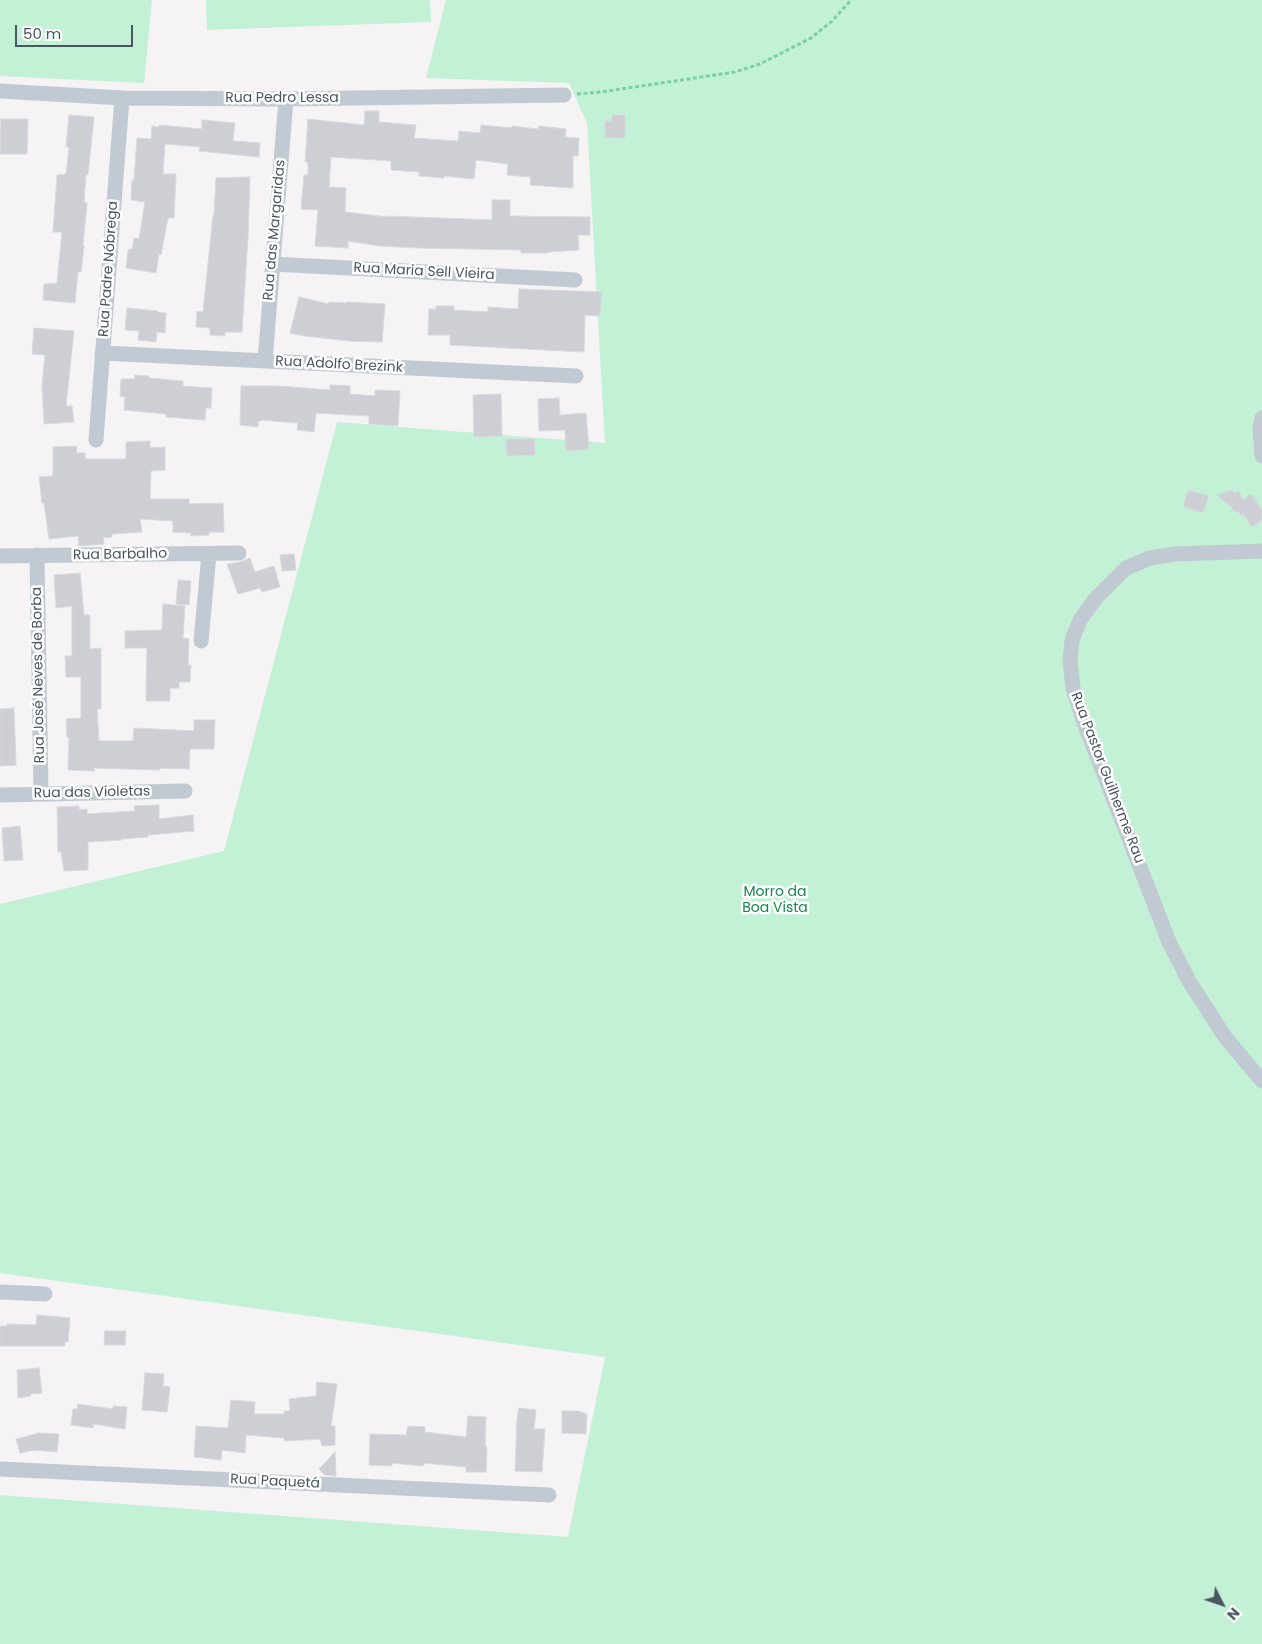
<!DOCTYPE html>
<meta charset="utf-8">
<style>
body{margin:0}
#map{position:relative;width:1262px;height:1644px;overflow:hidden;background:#f5f3f3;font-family:Poppins,sans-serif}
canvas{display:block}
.north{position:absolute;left:1197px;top:1579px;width:50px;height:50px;-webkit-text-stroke:4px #fff;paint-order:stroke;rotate:131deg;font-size:14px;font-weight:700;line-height:20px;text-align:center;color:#4a5661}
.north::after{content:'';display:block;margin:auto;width:18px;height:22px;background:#4a5661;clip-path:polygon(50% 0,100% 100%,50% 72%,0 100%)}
.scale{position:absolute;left:15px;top:25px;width:118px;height:22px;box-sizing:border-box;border:2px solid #4a5661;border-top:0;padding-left:6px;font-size:15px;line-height:18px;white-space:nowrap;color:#4a5661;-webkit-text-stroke:4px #fff;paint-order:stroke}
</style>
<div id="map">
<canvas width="1262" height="1644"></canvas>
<div class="north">N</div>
<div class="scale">50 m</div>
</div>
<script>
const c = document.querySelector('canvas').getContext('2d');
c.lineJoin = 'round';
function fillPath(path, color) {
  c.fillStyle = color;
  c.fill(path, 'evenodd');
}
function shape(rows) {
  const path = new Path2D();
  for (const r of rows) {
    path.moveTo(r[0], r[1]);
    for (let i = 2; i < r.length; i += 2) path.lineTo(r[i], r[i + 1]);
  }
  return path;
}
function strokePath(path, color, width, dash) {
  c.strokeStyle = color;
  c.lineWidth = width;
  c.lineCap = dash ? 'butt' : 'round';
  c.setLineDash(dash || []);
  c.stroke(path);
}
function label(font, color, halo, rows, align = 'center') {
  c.font = font + ' Poppins,sans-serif';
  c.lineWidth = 5;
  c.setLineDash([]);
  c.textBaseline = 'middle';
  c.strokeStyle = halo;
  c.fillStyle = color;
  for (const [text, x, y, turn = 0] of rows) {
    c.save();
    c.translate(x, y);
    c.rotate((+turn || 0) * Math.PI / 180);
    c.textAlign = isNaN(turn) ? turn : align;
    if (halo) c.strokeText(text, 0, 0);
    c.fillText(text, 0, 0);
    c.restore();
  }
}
const green = shape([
 [0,0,152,0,144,83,0,76],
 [206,0,430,0,431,22,207,30],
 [446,0,1262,0,1262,1644,0,1644,0,1495,568,1537,605,1357,0,1273,0,904,224,851,337,422,605,443,587,123,569,83,426,78]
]);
const building = shape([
 [365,111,379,111,379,122,416,125,414,138,458,141,459,131,480,133,481,125,512,128,512,126,538,129,539,126,566,129,565,137,579,138,578,156,573,156,573,188,530,185,531,177,507,175,508,164,476,160,474,179,444,176,444,178,419,176,419,172,391,170,391,161,331,157,329,187,346,188,345,212,387,217,387,216,492,220,492,200,510,200,510,216,590,217,590,235,578,235,579,250,548,252,548,253,521,253,521,250,418,248,380,246,348,241,348,248,315,246,318,210,301,209,304,175,308,175,308,162,305,162,308,119,364,125,365,111],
 [69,115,94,117,88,175,86,174,84,202,87,203,83,245,84,246,81,272,78,272,75,303,43,300,44,284,57,283,62,232,53,232,57,175,66,174,69,147,66,147,69,115],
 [612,115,625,115,625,138,605,137,605,121,612,121,612,115],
 [1,119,28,119,27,154,0,154,1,119],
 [202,120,235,123,233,141,260,143,259,157,199,151,200,147,165,144,163,174,176,174,174,218,168,218,161,255,159,254,156,273,126,268,128,250,132,249,134,238,139,239,145,202,131,200,132,180,134,181,137,138,151,139,152,126,159,127,159,125,202,129,202,120],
 [250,177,248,237,242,332,225,332,225,336,210,335,210,328,196,327,197,311,203,312,213,215,214,215,216,178,250,177],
 [519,289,602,292,600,316,585,315,584,352,450,345,450,335,428,335,429,309,436,309,436,306,454,306,454,310,488,312,488,307,518,309,519,289],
 [299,297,329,304,329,302,347,303,347,302,385,304,382,342,349,341,305,336,290,333,299,297],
 [127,308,158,311,157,312,166,313,165,333,157,332,156,342,138,340,139,331,125,330,127,308],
 [34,328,74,331,66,406,72,406,74,422,44,424,42,386,45,355,32,354,34,328],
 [135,375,149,376,149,378,183,381,183,386,212,388,211,408,206,408,205,420,166,417,166,414,124,410,125,397,120,396,121,379,135,379,135,375],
 [330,385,350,386,350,394,375,396,375,390,400,391,398,426,369,424,369,416,316,413,314,432,297,430,298,423,261,420,261,421,258,421,258,427,240,425,241,386,279,386,330,390,330,385],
 [501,394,502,436,474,437,473,395,501,394],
 [559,398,560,415,586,413,589,449,566,451,565,430,539,431,538,399,559,398],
 [506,439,534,439,535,455,507,456,506,439],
 [150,441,150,448,165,447,165,470,151,471,150,499,189,499,189,504,223,503,224,532,209,532,209,535,191,536,191,533,173,532,173,521,140,519,142,532,112,534,112,537,103,538,104,544,79,546,78,536,49,539,44,503,42,503,39,477,53,476,53,447,77,446,76,453,85,453,85,459,126,459,126,442,150,441],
 [1188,490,1209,496,1203,513,1183,506,1188,490],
 [1233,490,1234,493,1239,491,1243,500,1251,494,1262,510,1262,520,1252,527,1242,512,1244,518,1237,511,1235,512,1231,507,1217,495,1233,490],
 [294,554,296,570,282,571,280,555,294,554],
 [250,558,255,572,274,566,280,587,262,592,260,588,238,594,227,564,240,562,250,558],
 [80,573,84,615,90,615,90,649,101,648,101,709,97,709,99,741,133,741,134,728,194,731,194,720,215,720,214,749,190,749,189,769,160,768,160,770,94,768,94,771,68,770,69,737,67,737,66,719,81,718,81,677,66,677,65,656,72,656,72,606,56,608,54,575,80,573],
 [178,580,191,581,189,605,176,604,178,580],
 [163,604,185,606,183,638,189,639,188,665,191,665,190,682,179,682,179,688,170,688,170,701,146,701,147,648,125,648,125,631,162,630,163,604],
 [14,708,16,765,0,766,0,709,14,708],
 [159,805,159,819,193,815,194,831,148,835,148,837,122,839,122,840,88,842,88,870,64,871,61,852,58,852,57,807,79,806,79,810,87,809,87,814,135,811,134,806,159,805],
 [20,826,23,860,4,861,2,828,20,826],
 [37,1315,70,1318,68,1342,65,1341,65,1346,0,1346,0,1326,7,1326,7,1324,36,1325,37,1315],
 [105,1331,126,1331,125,1345,104,1345,105,1331],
 [39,1368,42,1393,30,1394,31,1396,18,1398,17,1370,39,1368],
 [145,1373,164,1374,163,1386,170,1387,167,1412,142,1410,145,1373],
 [317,1382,337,1384,331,1426,335,1426,335,1445,322,1446,320,1439,285,1441,284,1438,246,1435,245,1453,222,1450,221,1460,194,1457,196,1426,228,1428,231,1400,255,1402,254,1414,284,1414,284,1411,290,1411,289,1399,316,1396,317,1382],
 [78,1404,113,1409,113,1406,127,1407,125,1429,94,1424,93,1428,71,1425,73,1409,77,1409,78,1404],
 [519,1408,536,1410,534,1429,545,1429,542,1472,515,1471,517,1418,519,1408],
 [562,1411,578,1411,587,1414,586,1434,562,1433,562,1411],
 [468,1416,486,1417,485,1446,487,1446,486,1449,487,1449,486,1472,466,1472,466,1467,424,1463,423,1466,392,1463,392,1466,369,1465,370,1434,406,1435,408,1426,425,1427,425,1432,466,1437,468,1416],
 [39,1433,59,1434,57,1452,34,1450,20,1453,16,1439,39,1433],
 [335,1452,336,1476,325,1475,319,1469,335,1452]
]);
const path = shape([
 [577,94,601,92,735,72,760,64,811,38,831,22,851,0]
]);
const minor = shape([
 [0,91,122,98,286,99,564,95],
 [273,264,575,280],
 [102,353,576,376],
 [265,361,286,99],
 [1262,418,1260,427,1262,456],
 [96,440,122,98],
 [1262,551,1175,554,1150,558,1126,568,1096,598,1080,620,1072,640,1070,661,1073,688,1083,720,1169,942,1189,981,1225,1037,1262,1081],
 [37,555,41,794],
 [0,556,239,553],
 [201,641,209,554],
 [0,795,185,791],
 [0,1292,45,1294],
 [0,1469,549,1495]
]);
const streetNames = [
 ["Rua Pedro Lessa",282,98],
 ["Rua das Margaridas",275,230,-85],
 ["Rua Padre Nóbrega",109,269,-86],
 ["Rua Maria Sell Vieira",424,272,3],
 ["Rua Adolfo Brezink",339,365,3],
 ["Rua Barbalho",120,555,-1],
 ["Rua José Neves de Borba",39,675,-91],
 ["Rua Pastor Guilherme Rau",1107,778,69],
 ["Rua das Violetas",92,793,-1],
 ["Rua Paquetá",275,1482,3]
];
const parkNames = [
 ["Morro da",775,892],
 ["Boa Vista",775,908]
];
fillPath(green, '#c3f1d5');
fillPath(building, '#cdcfd5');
strokePath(building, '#d7d9de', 1);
strokePath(path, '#7ad0a6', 3, [4, 2.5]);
strokePath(minor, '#c1cad2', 15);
label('14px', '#4a5661', '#fff', streetNames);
label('14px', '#17864f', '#fff', parkNames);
</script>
